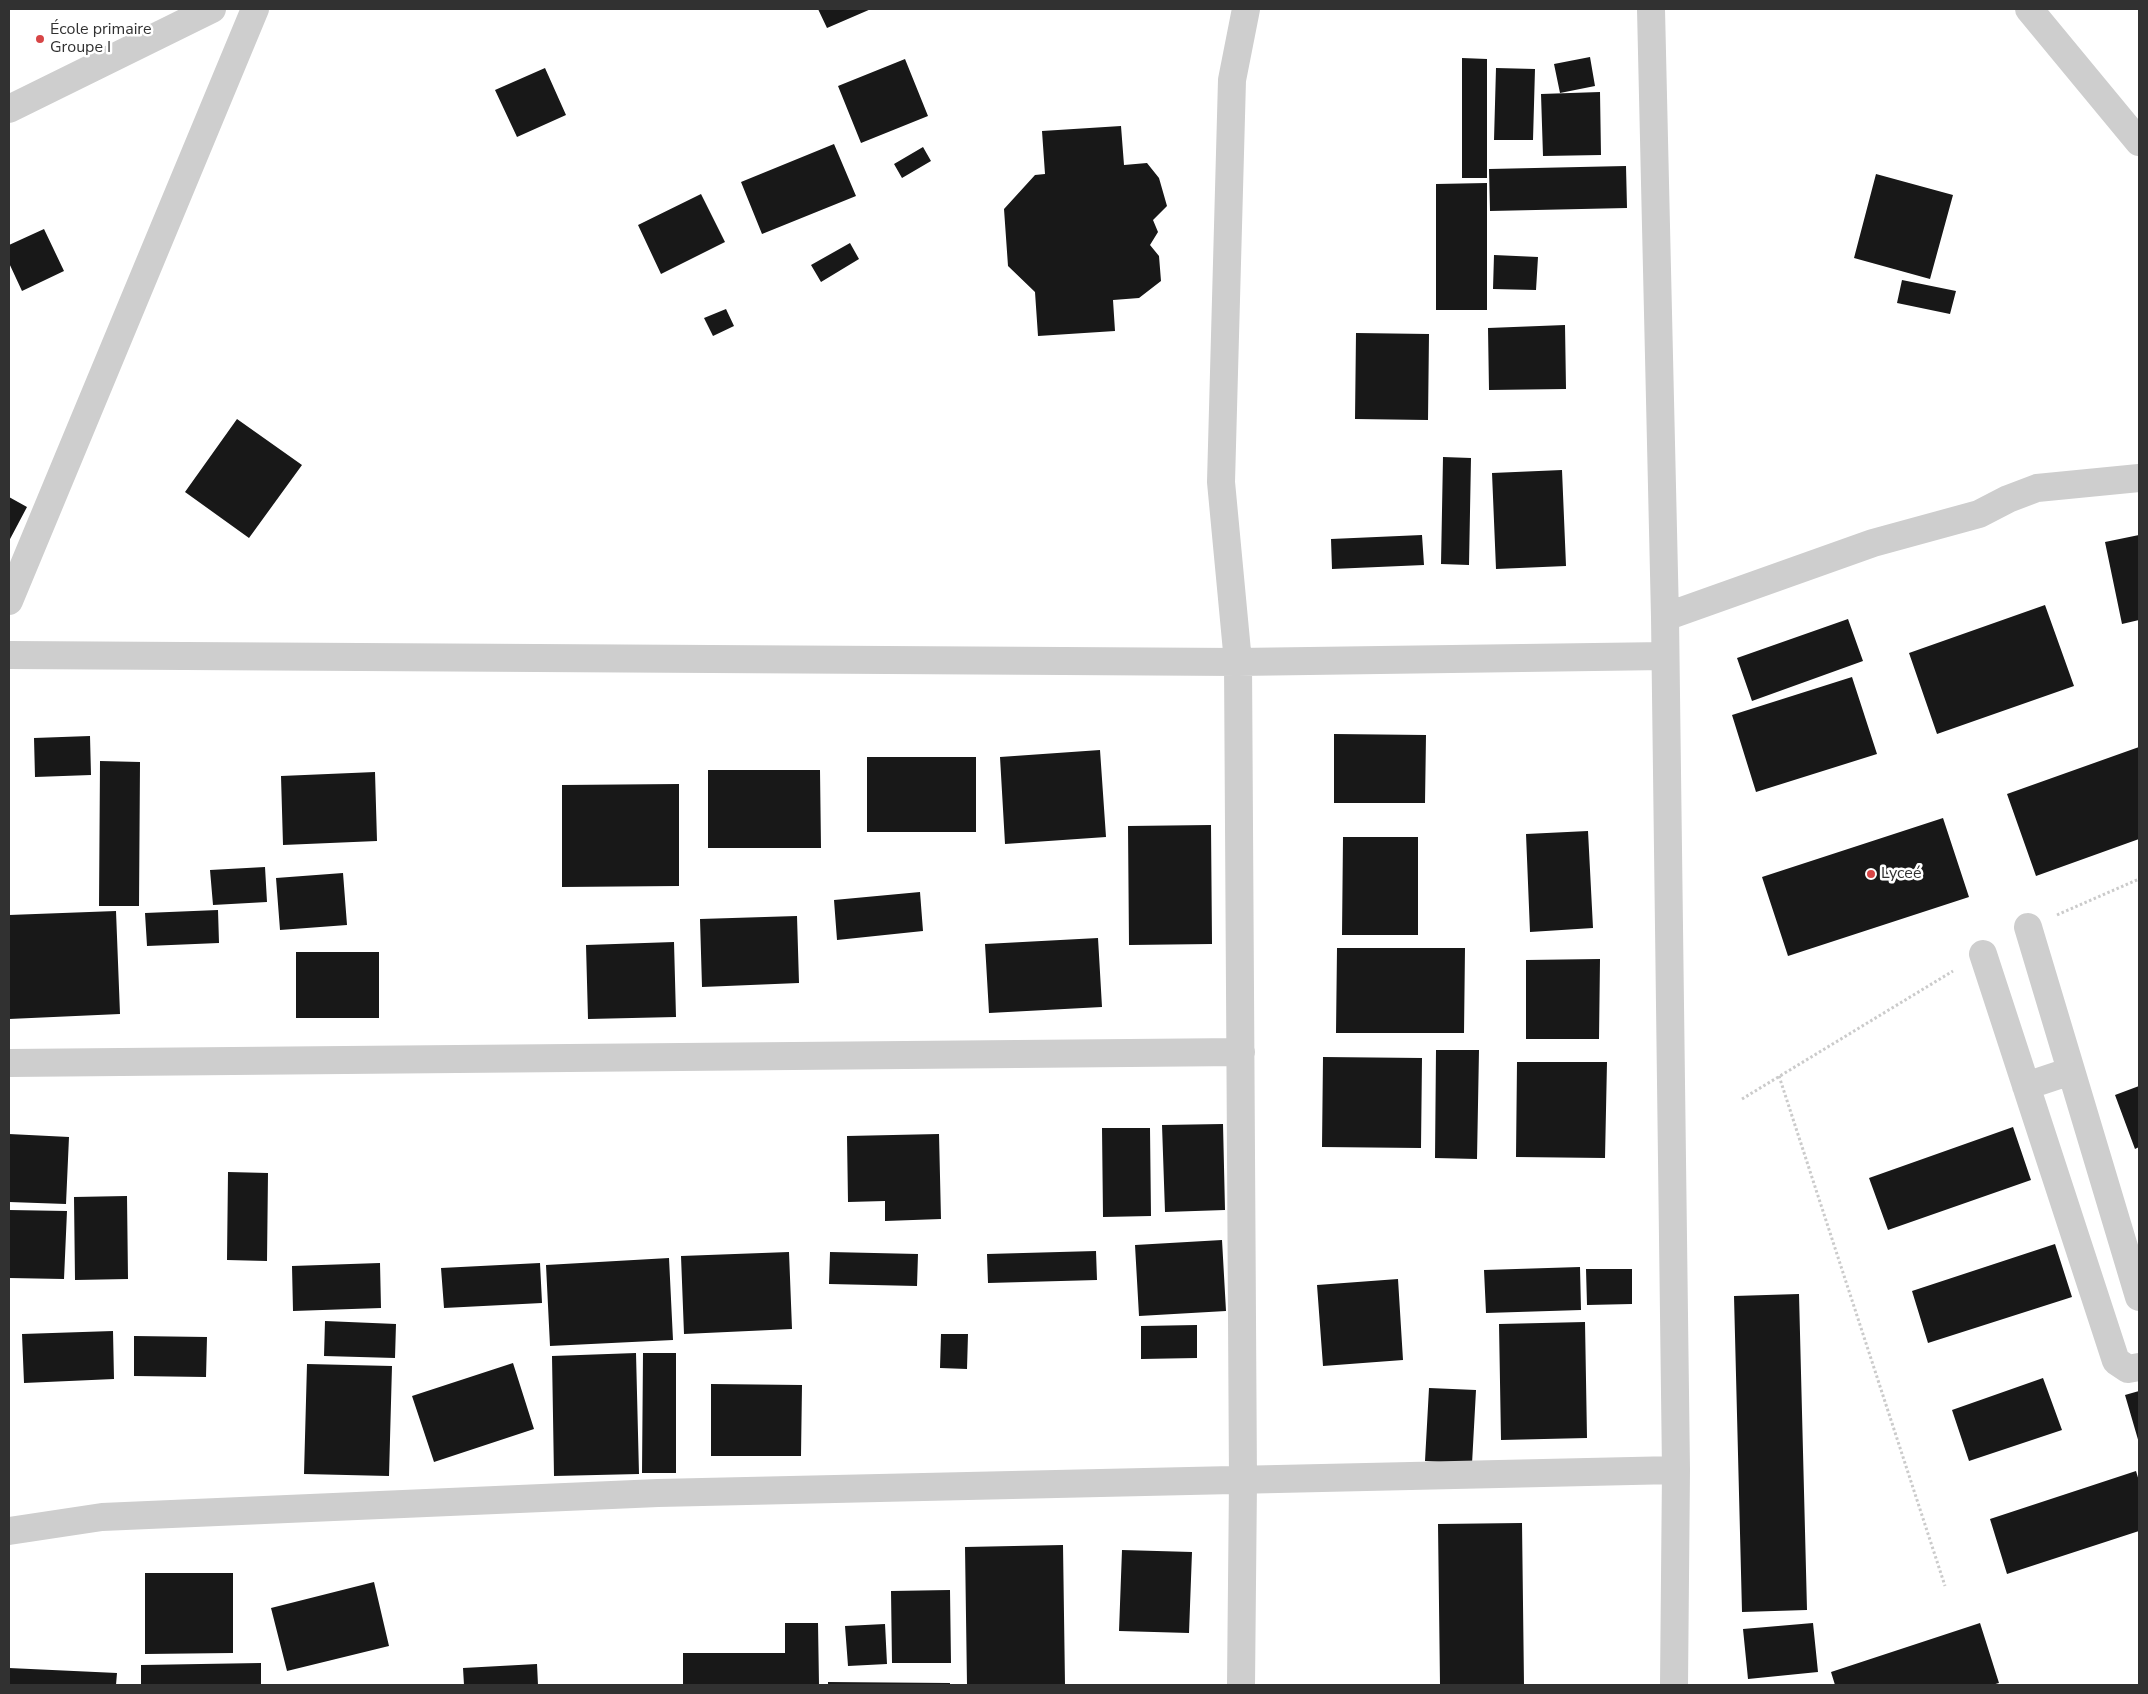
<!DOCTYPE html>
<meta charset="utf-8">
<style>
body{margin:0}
#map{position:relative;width:2148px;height:1694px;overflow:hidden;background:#fff;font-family:"Nunito Sans",sans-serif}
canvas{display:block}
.frame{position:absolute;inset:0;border:10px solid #313131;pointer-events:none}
</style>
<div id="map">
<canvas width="2148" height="1694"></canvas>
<div class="frame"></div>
</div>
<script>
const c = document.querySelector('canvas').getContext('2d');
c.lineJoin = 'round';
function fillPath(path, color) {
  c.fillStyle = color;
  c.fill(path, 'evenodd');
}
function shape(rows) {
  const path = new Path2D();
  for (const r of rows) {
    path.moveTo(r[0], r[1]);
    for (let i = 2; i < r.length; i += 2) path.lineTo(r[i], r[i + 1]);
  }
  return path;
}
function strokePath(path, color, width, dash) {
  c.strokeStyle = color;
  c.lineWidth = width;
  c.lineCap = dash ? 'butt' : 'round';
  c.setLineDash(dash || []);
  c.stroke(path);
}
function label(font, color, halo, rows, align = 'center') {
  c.font = font + ' "Nunito Sans",sans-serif';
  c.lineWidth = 5;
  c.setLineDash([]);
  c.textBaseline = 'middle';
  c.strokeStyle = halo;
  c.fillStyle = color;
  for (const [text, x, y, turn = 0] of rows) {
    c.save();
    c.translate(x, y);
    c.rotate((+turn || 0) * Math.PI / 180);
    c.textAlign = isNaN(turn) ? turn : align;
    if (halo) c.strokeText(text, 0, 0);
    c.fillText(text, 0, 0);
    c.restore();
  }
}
const building = shape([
 [818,9,871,9,827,28],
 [1590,57,1595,86,1560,93,1554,64],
 [1462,58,1487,59,1487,178,1462,178],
 [905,59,928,116,861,143,838,86],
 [545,68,566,115,517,137,495,90],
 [1496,68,1535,69,1533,140,1494,140],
 [1600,92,1601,155,1543,156,1541,94],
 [1121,126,1124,165,1147,163,1159,178,1167,206,1153,220,1158,232,1150,245,1159,256,1161,281,1139,298,1113,300,1115,331,1038,336,1035,292,1008,266,1004,209,1035,175,1045,174,1042,131],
 [834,144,856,196,762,234,741,182],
 [923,147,931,161,902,178,894,164],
 [1626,166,1627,208,1490,211,1489,169],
 [1876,174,1953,195,1930,279,1854,258],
 [1487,183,1487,310,1436,310,1436,184],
 [701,194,725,242,661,274,638,225],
 [44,229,64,271,22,291,9,263,9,245],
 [850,243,859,259,821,282,811,265],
 [1494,255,1538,257,1536,290,1493,289],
 [1902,280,1956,291,1950,314,1897,303],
 [726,309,734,326,713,336,704,318],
 [1565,325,1566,389,1489,390,1488,328],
 [1356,333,1429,334,1428,420,1355,419],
 [237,419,302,465,249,538,185,492],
 [1443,457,1471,458,1469,565,1441,564],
 [1562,470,1566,566,1496,569,1492,473],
 [9,497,27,507,9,541],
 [1422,535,1424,565,1332,569,1331,539],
 [2139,535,2139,620,2122,624,2105,542],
 [2045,605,2074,686,1937,734,1909,653],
 [1848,619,1863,661,1752,701,1737,658],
 [1852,677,1877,754,1756,792,1732,715],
 [1334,734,1426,735,1425,803,1334,803],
 [90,736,91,775,35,777,34,738],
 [2139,747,2139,839,2036,876,2007,794],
 [1100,750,1106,837,1005,844,1000,757],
 [867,757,976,757,976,832,867,832],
 [100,761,140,762,139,906,99,906],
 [708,770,820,770,821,848,708,848],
 [375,772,377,841,283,845,281,776],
 [679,784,679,886,562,887,562,785],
 [1943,818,1969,897,1788,956,1762,877],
 [1211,825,1212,944,1129,945,1128,826],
 [1588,831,1593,928,1530,932,1526,834],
 [1343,837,1418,837,1418,935,1342,935],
 [265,867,267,902,213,905,210,870],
 [343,873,347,925,280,930,276,878],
 [920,892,923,931,837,940,834,900],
 [218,910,219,943,147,946,145,913],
 [116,911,120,1014,9,1019,9,915],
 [797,916,799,983,702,987,700,919],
 [1098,938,1102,1007,989,1013,985,944],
 [674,942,676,1017,588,1019,586,945],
 [1337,948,1465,948,1464,1033,1336,1033],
 [296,952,379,952,379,1018,296,1018],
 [1600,959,1599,1039,1526,1039,1526,960],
 [1436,1050,1479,1050,1477,1159,1435,1158],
 [1323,1057,1422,1058,1421,1148,1322,1147],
 [1517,1062,1607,1062,1605,1158,1516,1157],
 [2139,1086,2139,1147,2135,1149,2115,1095],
 [1223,1124,1225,1210,1165,1212,1162,1125],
 [2013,1127,2031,1180,1888,1230,1869,1178],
 [1102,1128,1150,1128,1151,1216,1103,1217],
 [9,1134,69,1137,66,1204,9,1202],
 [939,1134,941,1219,885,1221,885,1201,848,1202,847,1136],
 [228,1172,268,1173,267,1261,227,1260],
 [127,1196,128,1279,75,1280,74,1197],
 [9,1210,67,1211,64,1279,9,1278],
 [1222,1240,1226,1311,1139,1316,1135,1245],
 [2055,1244,2072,1297,1928,1343,1912,1291],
 [1096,1251,1097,1280,988,1283,987,1254],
 [789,1252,792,1329,684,1334,681,1256],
 [830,1252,918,1254,917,1286,829,1284],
 [669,1258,673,1340,550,1346,546,1265],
 [380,1263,381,1308,293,1311,292,1266],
 [540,1263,542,1303,444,1308,441,1268],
 [1580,1267,1581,1310,1486,1313,1484,1270],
 [1586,1269,1632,1269,1632,1304,1587,1305],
 [1398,1279,1403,1360,1323,1366,1317,1285],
 [1799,1294,1807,1610,1742,1612,1734,1296],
 [325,1321,396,1324,395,1358,324,1356],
 [1585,1322,1587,1438,1501,1440,1499,1324],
 [1197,1325,1197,1358,1141,1359,1141,1326],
 [113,1331,114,1379,24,1383,22,1334],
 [941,1334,968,1334,967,1369,940,1368],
 [134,1336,207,1337,206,1377,134,1376],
 [636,1353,639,1474,554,1476,552,1356],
 [643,1353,676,1353,676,1473,642,1473],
 [513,1363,534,1429,434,1462,412,1396],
 [307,1364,392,1366,389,1476,304,1474],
 [2043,1378,2062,1430,1969,1461,1952,1410],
 [711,1384,802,1385,801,1456,711,1456],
 [1429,1388,1476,1390,1472,1464,1425,1461],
 [2139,1391,2139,1443,2125,1395],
 [2136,1471,2139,1481,2139,1531,2007,1574,1990,1519],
 [1522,1523,1524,1685,1440,1685,1438,1524],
 [1063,1545,1065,1685,967,1685,965,1547],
 [1122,1550,1192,1552,1189,1633,1119,1631],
 [145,1573,233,1573,233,1653,145,1654],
 [374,1582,389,1646,287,1671,271,1608],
 [950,1590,951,1663,892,1663,891,1591],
 [785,1623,818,1623,819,1685,683,1685,683,1653,785,1653],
 [1813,1623,1818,1672,1748,1679,1743,1629],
 [1980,1623,1999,1683,1992,1685,1835,1685,1831,1672],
 [885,1624,887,1664,848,1666,845,1626],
 [261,1663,261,1685,141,1685,141,1665],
 [537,1664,538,1685,464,1685,463,1668],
 [9,1668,117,1673,116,1685,9,1685],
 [828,1682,950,1683,950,1685,828,1685]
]);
const path = shape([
 [2057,915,2139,879],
 [1779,1076,1945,1586],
 [1742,1099,1953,971]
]);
const minor = shape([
 [1651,9,1665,617,1676,1470,1674,1685],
 [2029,9,2139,142],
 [9,109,212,9],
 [9,601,255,9],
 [1665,617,1873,543,1979,514,2008,499,2037,488,2139,478],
 [9,655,1238,662,1665,656],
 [2028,927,2139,1297],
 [1983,954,2116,1361,2128,1369,2139,1367],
 [9,1063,1241,1052],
 [2026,1086,2071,1071],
 [9,1531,102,1517,658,1493,1676,1470],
 [1241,1685,1243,1481,1238,662,1221,482,1232,80,1246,9]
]);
const markers = [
 [40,39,5,"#d74546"],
 [1871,874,5,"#d74546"]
];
const poiNames = [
 ["École primaire",50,30],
 ["Groupe I",50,48],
 ["Lyceé",1881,874]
];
fillPath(building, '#181818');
strokePath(path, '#cbcbcb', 3, [2.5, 2.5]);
strokePath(minor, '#cecece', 28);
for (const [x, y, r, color] of markers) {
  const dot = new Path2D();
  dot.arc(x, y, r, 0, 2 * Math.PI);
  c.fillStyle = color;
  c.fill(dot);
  strokePath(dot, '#fff', 2);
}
label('16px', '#313131', '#fff', poiNames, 'left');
</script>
